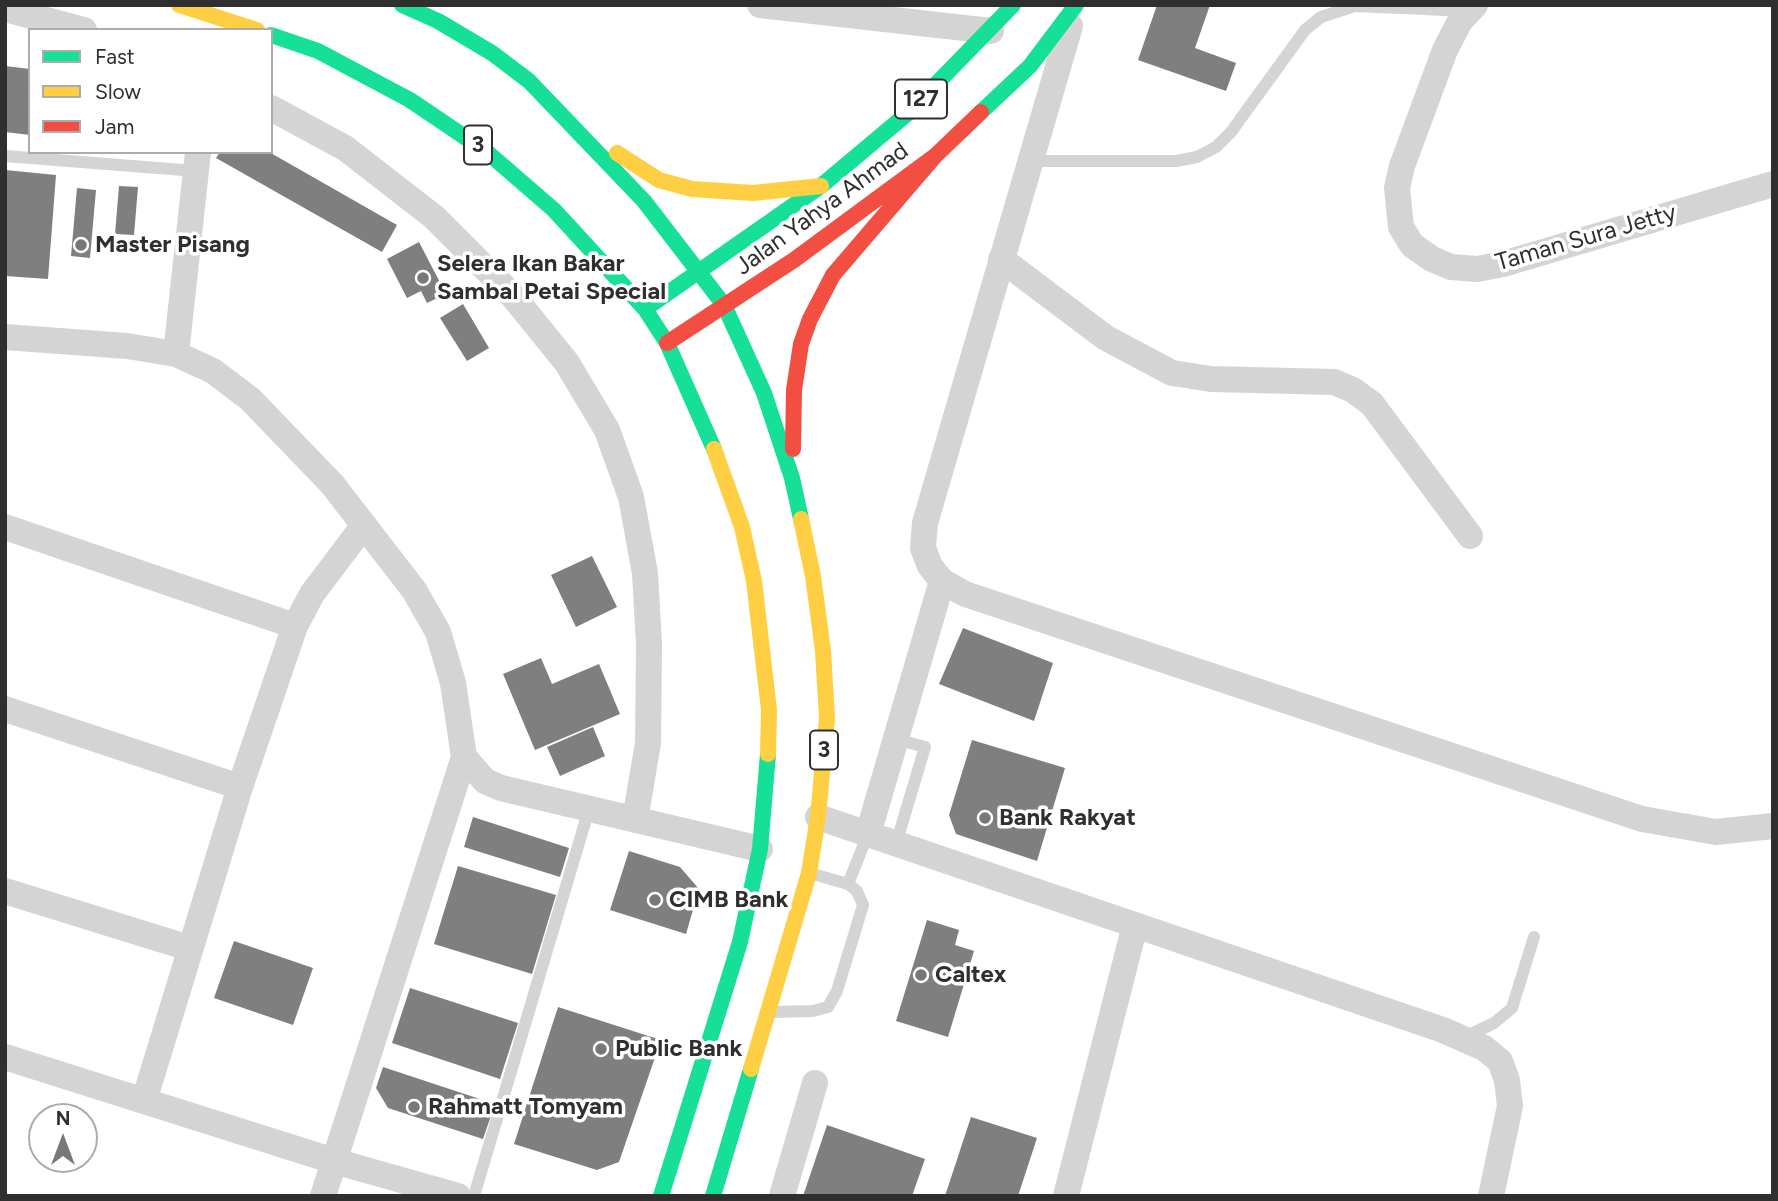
<!DOCTYPE html>
<style>
body{margin:0}
#map{position:relative;width:1778px;height:1201px;overflow:hidden;background:#fff;font-family:Figtree,sans-serif}
canvas{display:block}
.frame{position:absolute;inset:0;border:7px solid #2f2f2f;pointer-events:none}
.legend{position:absolute;left:28px;top:28px;width:245px;height:126px;box-sizing:border-box;background:#fff;border:2px solid #acacac;margin:0;padding:9px 12px;list-style:none;font-size:21px;color:#2f2f2f}
.legend li{display:flex;align-items:center;gap:14px;height:35px}
.legend b{width:35px;border:2px solid #acacac}
.north{position:absolute;left:28px;top:1103px;width:70px;height:70px;box-sizing:border-box;background:#fff;border:2px solid #acacac;border-radius:50%;rotate:0deg;font-size:19px;font-weight:700;line-height:28px;text-align:center;color:#2f2f2f}
.north::after{content:'';display:block;margin:auto;width:24px;height:32px;background:#787878;clip-path:polygon(50% 0,100% 100%,50% 72%,0 100%)}
</style>
<div id="map">
<canvas width="1778" height="1201"></canvas>
<div class="frame"></div>
<ul class="legend">
<li><b style="height:9px;background:#16e098"></b>Fast</li>
<li><b style="height:9px;background:#ffcf43"></b>Slow</li>
<li><b style="height:9px;background:#f24e42"></b>Jam</li>
</ul>
<div class="north">N</div>
</div>
<script>
const c = document.querySelector('canvas').getContext('2d');
c.lineJoin = 'round';
function fillPath(path, color) {
  c.fillStyle = color;
  c.fill(path, 'evenodd');
}
function shape(rows) {
  const path = new Path2D();
  for (const r of rows) {
    path.moveTo(r[0], r[1]);
    for (let i = 2; i < r.length; i += 2) path.lineTo(r[i], r[i + 1]);
  }
  return path;
}
function strokePath(path, color, width, dash) {
  c.strokeStyle = color;
  c.lineWidth = width;
  c.lineCap = dash ? 'butt' : 'round';
  c.setLineDash(dash || []);
  c.stroke(path);
}
function label(font, color, halo, rows, align = 'center') {
  c.font = font + ' Figtree,sans-serif';
  c.lineWidth = 7;
  c.setLineDash([]);
  c.textBaseline = 'middle';
  c.strokeStyle = halo;
  c.fillStyle = color;
  for (const [text, x, y, turn = 0] of rows) {
    c.save();
    c.translate(x, y);
    c.rotate((+turn || 0) * Math.PI / 180);
    c.textAlign = isNaN(turn) ? turn : align;
    if (halo) c.strokeText(text, 0, 0);
    c.fillText(text, 0, 0);
    c.restore();
  }
}
const building = shape([
 [1157,5,1210,5,1195,48,1236,63,1226,91,1138,60],
 [5,66,30,69,30,135,5,132],
 [220,152,269,152,397,225,382,252,216,158],
 [5,170,56,175,48,279,5,276],
 [119,186,138,187,134,235,115,234],
 [77,188,96,190,90,258,71,256],
 [419,242,446,294,427,303,421,291,407,298,387,259],
 [463,304,489,348,467,361,440,318],
 [592,556,617,607,576,627,551,575],
 [963,628,1053,663,1034,721,939,684],
 [541,658,552,684,599,664,620,714,535,750,503,674],
 [593,727,605,756,560,776,547,747],
 [972,740,1065,768,1037,861,956,834,949,815],
 [473,817,569,848,560,877,464,847],
 [629,851,680,867,699,889,686,934,610,910],
 [458,866,556,895,532,974,434,944],
 [927,920,959,930,955,945,974,951,948,1037,896,1021],
 [234,941,313,968,293,1025,214,998],
 [410,988,518,1023,500,1079,392,1043],
 [558,1007,661,1040,619,1162,597,1170,514,1144],
 [383,1067,495,1104,483,1139,388,1108,376,1088],
 [971,1117,1037,1138,1018,1196,945,1196],
 [827,1125,925,1159,912,1196,803,1196]
]);
const lane = shape([
 [5,156,196,171],
 [1030,161,1176,161,1197,157,1216,147,1231,132,1305,30,1321,17,1355,6,1469,11],
 [896,739,925,747,896,844],
 [848,884,868,834],
 [773,1012,813,1011,828,1007,837,991,863,905,857,891,848,884,813,874],
 [1463,1038,1494,1023,1512,1008,1534,937],
 [474,1196,589,809]
]);
const street = shape([
 [760,5,991,31],
 [1475,5,1460,21,1445,50,1402,166,1397,188,1401,227,1412,245,1432,259,1451,267,1477,269,1503,264,1773,184],
 [5,9,84,30],
 [1070,26,925,523,923,548,930,566,942,581,965,594,1642,819,1716,832,1773,826],
 [271,108,345,148,434,217,512,295,567,363,607,430,631,497,645,573,649,644,648,743,635,820],
 [1001,259,1106,338,1172,373,1211,379,1334,382,1353,390,1372,404,1470,536],
 [5,337,127,346,176,354,213,371,250,399,332,484,414,590,438,632,453,683,464,757,485,781,501,788,760,849],
 [176,354,198,152],
 [5,527,295,626],
 [5,709,240,787],
 [818,817,1443,1030,1484,1048,1500,1061,1507,1080,1510,1106,1491,1196],
 [868,834,942,581],
 [5,891,189,948],
 [5,1057,334,1161,458,1196],
 [144,1101,240,787,295,626,312,594,364,525],
 [323,1196,464,757],
 [782,1196,815,1083],
 [1066,1196,1135,925]
]);
const fast = shape([
 [402,5,438,21,492,53,529,81,644,201,724,305,764,393,792,478,801,519],
 [271,35,318,51,410,100,487,152,554,210,645,309,667,343,714,449],
 [981,112,1030,66,1076,5],
 [645,309,821,186,908,113,1013,5],
 [661,1196,740,942,760,849,768,754],
 [713,1196,751,1069]
]);
const slow = shape([
 [179,5,257,30],
 [617,153,659,180,692,189,753,193,821,186],
 [714,449,742,527,754,581,769,710,768,754],
 [751,1069,809,873,818,817,827,718,823,651,813,576,801,519]
]);
const jam = shape([
 [667,343,794,260,935,156,981,112],
 [793,449,794,390,801,344,810,319,833,275,935,156]
]);
const markers = [
 [81,245,7,"#787878"],
 [423,278,7,"#787878"],
 [985,818,7,"#787878"],
 [655,900,7,"#787878"],
 [921,975,7,"#787878"],
 [601,1049,7,"#787878"],
 [414,1107,7,"#787878"]
];
const shields = [
 [921,99,52],
 [478,145,28],
 [824,750,28]
];
const shieldNames = [
 ["127",921,99],
 ["3",478,145],
 ["3",824,750]
];
const streetNames = [
 ["Jalan Yahya Ahmad",822,209,-36],
 ["Taman Sura Jetty",1586,238,-16]
];
const poiNames = [
 ["Master Pisang",95,245],
 ["Selera Ikan Bakar",437,264],
 ["Sambal Petai Special",437,292],
 ["Bank Rakyat",999,818],
 ["CIMB Bank",669,900],
 ["Caltex",935,975],
 ["Public Bank",615,1049],
 ["Rahmatt Tomyam",428,1107]
];
fillPath(building, '#7f7f7f');
strokePath(lane, '#d4d4d4', 12);
strokePath(street, '#d4d4d4', 26);
strokePath(fast, '#16e098', 16);
strokePath(slow, '#ffcf43', 16);
strokePath(jam, '#f24e42', 16);
for (const [x, y, r, color] of markers) {
  const dot = new Path2D();
  dot.arc(x, y, r, 0, 2 * Math.PI);
  c.fillStyle = color;
  c.fill(dot);
  strokePath(dot, '#fff', 2.5);
}
for (const [x, y, w] of shields) {
  const box = new Path2D();
  box.roundRect(x - w / 2, y - 19.5, w, 39, 5);
  c.fillStyle = '#fff';
  c.fill(box);
  strokePath(box, '#2f2f2f', 2);
}
label('bold 23px', '#2f2f2f', null, shieldNames);
label('24px', '#2f2f2f', '#fff', streetNames);
label('bold 24px', '#2f2f2f', '#fff', poiNames, 'left');
</script>
